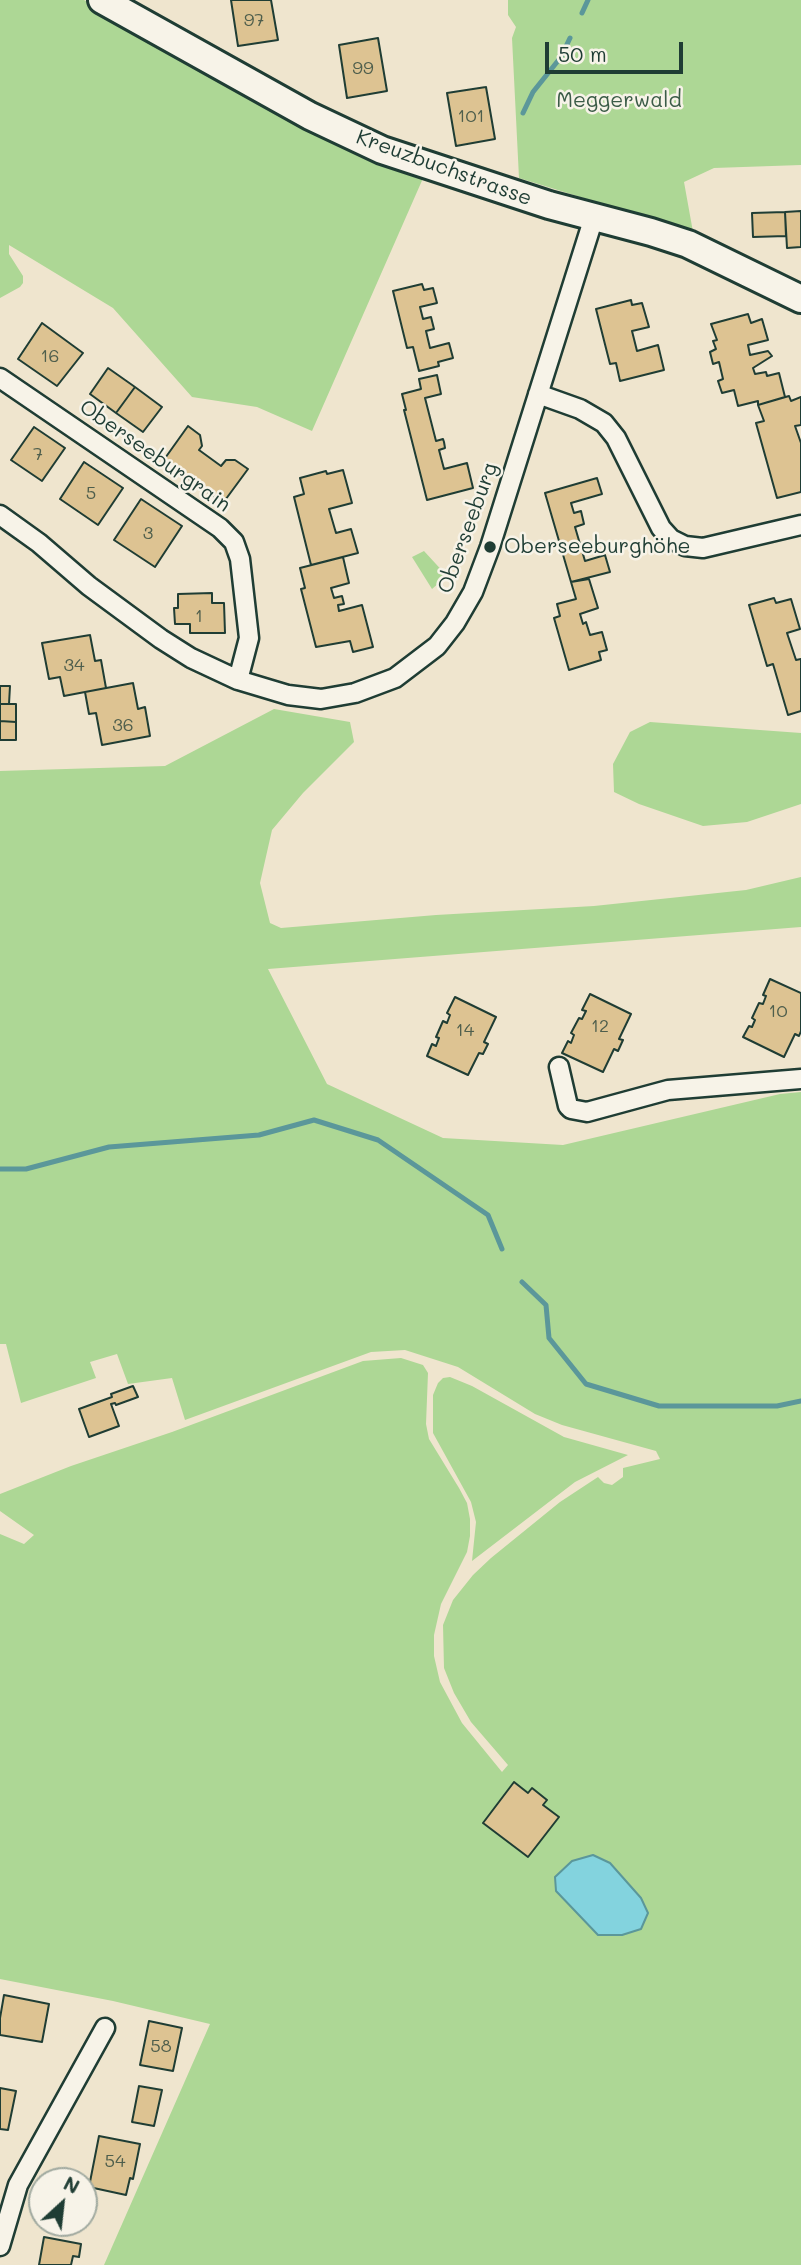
<!DOCTYPE html>
<meta charset="utf-8">
<style>
body{margin:0}
#map{position:relative;width:801px;height:2265px;overflow:hidden;background:#efe5ce;font-family:Mali,sans-serif}
canvas{display:block}
.north{position:absolute;left:28px;top:2167px;width:70px;height:70px;box-sizing:border-box;background:#f7f3e8;border:2px solid #a1aaa0;border-radius:50%;rotate:27deg;font-size:19px;font-weight:700;line-height:28px;text-align:center;color:#1f3d34}
.north::after{content:'';display:block;margin:auto;width:24px;height:32px;background:#1f3d34;clip-path:polygon(50% 0,100% 100%,50% 72%,0 100%)}
.scale{position:absolute;left:545px;top:42px;width:138px;height:32px;box-sizing:border-box;border:4px solid #1f3d34;border-top:0;padding-left:9px;font-size:21px;line-height:24px;white-space:nowrap;color:#1f3d34;-webkit-text-stroke:5px #f7f3e8;paint-order:stroke}
</style>
<div id="map">
<canvas width="801" height="2265"></canvas>
<div class="north">N</div>
<div class="scale">50 m</div>
</div>
<script>
const c = document.querySelector('canvas').getContext('2d');
c.lineJoin = 'round';
function fillPath(path, color) {
  c.fillStyle = color;
  c.fill(path, 'evenodd');
}
function shape(rows) {
  const path = new Path2D();
  for (const r of rows) {
    path.moveTo(r[0], r[1]);
    for (let i = 2; i < r.length; i += 2) path.lineTo(r[i], r[i + 1]);
  }
  return path;
}
function strokePath(path, color, width, dash) {
  c.strokeStyle = color;
  c.lineWidth = width;
  c.lineCap = dash ? 'butt' : 'round';
  c.setLineDash(dash || []);
  c.stroke(path);
}
function label(font, color, halo, rows, align = 'center') {
  c.font = font + ' Mali,sans-serif';
  c.lineWidth = 5;
  c.setLineDash([]);
  c.textBaseline = 'middle';
  c.strokeStyle = halo;
  c.fillStyle = color;
  for (const [text, x, y, turn = 0] of rows) {
    c.save();
    c.translate(x, y);
    c.rotate((+turn || 0) * Math.PI / 180);
    c.textAlign = isNaN(turn) ? turn : align;
    if (halo) c.strokeText(text, 0, 0);
    c.fillText(text, 0, 0);
    c.restore();
  }
}
const green = shape([
 [0,0,84,0,163,45,424,176,312,431,257,407,192,397,113,308,9,245,9,254,23,276,23,283,20,287,0,298],
 [508,0,801,0,801,165,714,168,684,182,693,232,519,178,512,38,516,27,508,15],
 [424,551,447,576,432,589,412,557],
 [274,709,350,722,354,742,303,793,272,830,260,883,270,923,281,928,436,915,594,906,746,890,801,877,801,927,268,969,327,1084,443,1138,563,1145,780,1094,801,1092,801,2265,104,2265,210,2024,113,2001,0,1979,0,1534,24,1544,34,1535,0,1511,0,1494,71,1466,172,1432,363,1361,401,1358,423,1365,428,1373,426,1424,429,1439,459,1488,467,1503,470,1519,470,1536,467,1552,441,1604,434,1635,434,1656,440,1682,462,1723,502,1772,508,1765,471,1722,454,1693,444,1668,443,1625,453,1600,473,1575,491,1558,560,1502,598,1477,604,1483,612,1485,623,1477,623,1468,660,1459,656,1451,562,1425,535,1414,458,1367,405,1350,371,1352,185,1420,172,1378,128,1384,117,1354,90,1362,96,1378,21,1403,6,1344,0,1344,0,771,165,766],
 [650,722,801,733,801,804,747,822,703,826,639,804,614,792,613,764,630,732],
 [450,1377,472,1386,564,1437,628,1455,575,1482,472,1561,476,1522,471,1502,433,1433,433,1395,438,1383,443,1378]
]);
const water = shape([
 [593,1855,610,1863,641,1898,648,1913,641,1929,622,1935,598,1935,556,1891,555,1877,572,1861,593,1855]
]);
const stream = shape([
 [582,13,588,0],
 [523,113,533,92,561,57,570,38],
 [0,1169,26,1169,109,1147,259,1135,314,1120,378,1140,488,1215,502,1249],
 [522,1282,546,1305,549,1338,586,1384,659,1406,777,1406,801,1401]
]);
const building = shape([
 [231,0,271,0,278,40,238,46,231,0],
 [378,38,387,91,347,98,339,45,378,38],
 [486,87,495,139,456,146,447,93,486,87],
 [801,211,801,247,787,248,785,212,801,211],
 [785,212,786,236,753,237,752,213,785,212],
 [422,284,424,290,433,288,437,303,420,307,423,319,431,317,434,329,426,331,430,348,449,343,453,358,438,362,439,366,419,371,413,347,407,348,393,291,422,284],
 [631,300,632,305,642,303,649,327,632,331,637,351,658,345,664,370,620,381,616,363,610,364,596,309,631,300],
 [748,314,751,323,762,319,768,340,748,345,750,355,768,351,772,356,753,368,755,374,766,372,767,376,779,373,785,397,758,405,758,401,738,406,734,390,722,393,718,381,723,379,719,362,713,364,710,352,716,349,713,341,717,340,711,324,748,314],
 [42,323,83,353,57,386,18,359,42,323],
 [108,368,135,387,116,413,90,394,108,368],
 [437,375,441,394,425,398,436,441,443,439,444,442,445,448,439,450,444,469,467,463,473,488,427,500,404,410,406,410,402,394,421,389,419,379,437,375],
 [135,387,162,407,143,432,116,413,135,387],
 [789,396,791,401,801,397,801,425,795,426,801,443,801,492,777,498,756,423,764,421,758,405,789,396],
 [188,426,200,435,202,446,199,450,221,466,226,460,235,460,248,469,223,503,163,461,188,426],
 [34,427,65,448,42,481,11,460,34,427],
 [84,462,123,488,98,525,60,499,84,462],
 [343,470,352,503,329,509,336,533,351,529,358,553,311,565,294,497,304,494,300,478,326,471,327,474,343,470],
 [597,478,602,494,571,503,574,513,581,511,584,524,575,527,585,561,605,555,610,572,571,582,545,493,597,478],
 [141,499,182,526,155,567,114,540,141,499],
 [343,557,349,583,331,588,334,598,342,596,344,604,338,605,339,611,362,605,373,647,353,652,350,641,316,647,301,589,305,588,300,568,343,557],
 [589,579,598,608,580,614,583,624,586,622,590,635,602,632,607,650,599,652,601,660,569,670,554,618,560,616,557,604,576,599,571,582,589,579],
 [212,593,212,603,224,603,225,633,190,633,190,624,175,624,174,608,178,608,178,594,212,593],
 [774,598,776,603,791,599,800,629,787,633,796,660,801,659,801,711,788,715,773,664,767,666,749,605,774,598],
 [90,635,95,661,101,660,106,688,64,696,60,677,49,679,42,643,90,635],
 [133,683,138,709,145,707,150,736,102,745,96,713,89,714,85,692,133,683],
 [0,686,10,686,9,704,0,704,0,686],
 [0,704,16,704,16,722,0,721,0,704],
 [0,721,16,722,16,740,0,740,0,721],
 [770,979,801,993,801,1031,799,1036,795,1034,784,1057,743,1037,749,1026,752,1027,755,1020,752,1018,759,1003,763,1004,766,996,763,995,770,979],
 [590,994,631,1014,619,1039,623,1040,618,1051,614,1049,603,1072,562,1053,568,1041,571,1043,574,1035,571,1033,579,1018,582,1019,586,1011,582,1010,590,994],
 [455,997,496,1017,484,1042,488,1044,483,1054,479,1053,468,1075,427,1056,432,1044,436,1046,439,1038,436,1037,443,1021,447,1023,450,1015,447,1013,455,997],
 [133,1386,138,1397,116,1405,115,1403,111,1404,119,1426,89,1437,79,1409,112,1397,111,1394,133,1386],
 [514,1782,528,1793,532,1788,547,1800,543,1805,559,1817,528,1857,483,1823,514,1782],
 [4,1995,49,2004,42,2042,0,2035,0,2018,4,1995],
 [149,2021,182,2028,173,2071,140,2065,149,2021],
 [139,2086,162,2090,154,2126,132,2122,139,2086],
 [0,2088,16,2091,8,2130,0,2129,0,2088],
 [99,2136,140,2144,133,2179,130,2178,126,2195,89,2187,99,2136],
 [44,2237,81,2244,79,2257,73,2256,71,2265,39,2265,44,2237]
]);
const street = shape([
 [0,378,220,528,234,542,240,559,249,638,238,680],
 [538,394,580,409,604,423,616,438,661,528,671,539,685,546,703,548,801,525],
 [0,515,39,543,89,586,161,639,191,658,238,680,288,695,321,699,355,693,395,678,437,646,455,623,473,592,490,547,594,217],
 [559,1067,568,1106,571,1109,587,1112,668,1090,801,1079],
 [0,2246,18,2185,105,2028]
]);
const secondary = shape([
 [102,0,310,116,382,150,549,205,651,232,688,244,801,299]
]);
const markers = [
 [490,547,7,"#1f3d34"]
];
const numberNames = [
 ["97",254,20],
 ["99",363,68],
 ["101",471,116],
 ["16",50,356],
 ["7",38,454],
 ["5",91,493],
 ["3",148,533],
 ["1",199,616],
 ["34",74,665],
 ["36",123,725],
 ["10",778,1011],
 ["12",600,1026],
 ["14",465,1030],
 ["58",161,2046],
 ["54",115,2161]
];
const parkNames = [
 ["Meggerwald",619,101]
];
const streetNames = [
 ["Kreuzbuchstrasse",444,168,20],
 ["Oberseeburgrain",155,456,35],
 ["Oberseeburg",468,528,-70]
];
const poiNames = [
 ["Oberseeburghöhe",504,547]
];
fillPath(green, '#add795');
fillPath(water, '#83d3de');
strokePath(water, '#5b979a', 2);
strokePath(stream, '#5b979a', 5);
fillPath(building, '#ddc392');
strokePath(building, '#1f3d34', 2);
strokePath(street, '#1f3d34', 23);
strokePath(secondary, '#1f3d34', 32);
strokePath(street, '#f7f3e8', 18);
strokePath(secondary, '#f7f3e8', 26);
for (const [x, y, r, color] of markers) {
  const dot = new Path2D();
  dot.arc(x, y, r, 0, 2 * Math.PI);
  c.fillStyle = color;
  c.fill(dot);
  strokePath(dot, '#f7f3e8', 2.5);
}
label('18px', '#4e5e4c', null, numberNames);
label('21px', '#3b5c47', '#f7f3e8', parkNames);
label('21px', '#1f3d34', '#f7f3e8', streetNames);
label('21px', '#1f3d34', '#f7f3e8', poiNames, 'left');
</script>
